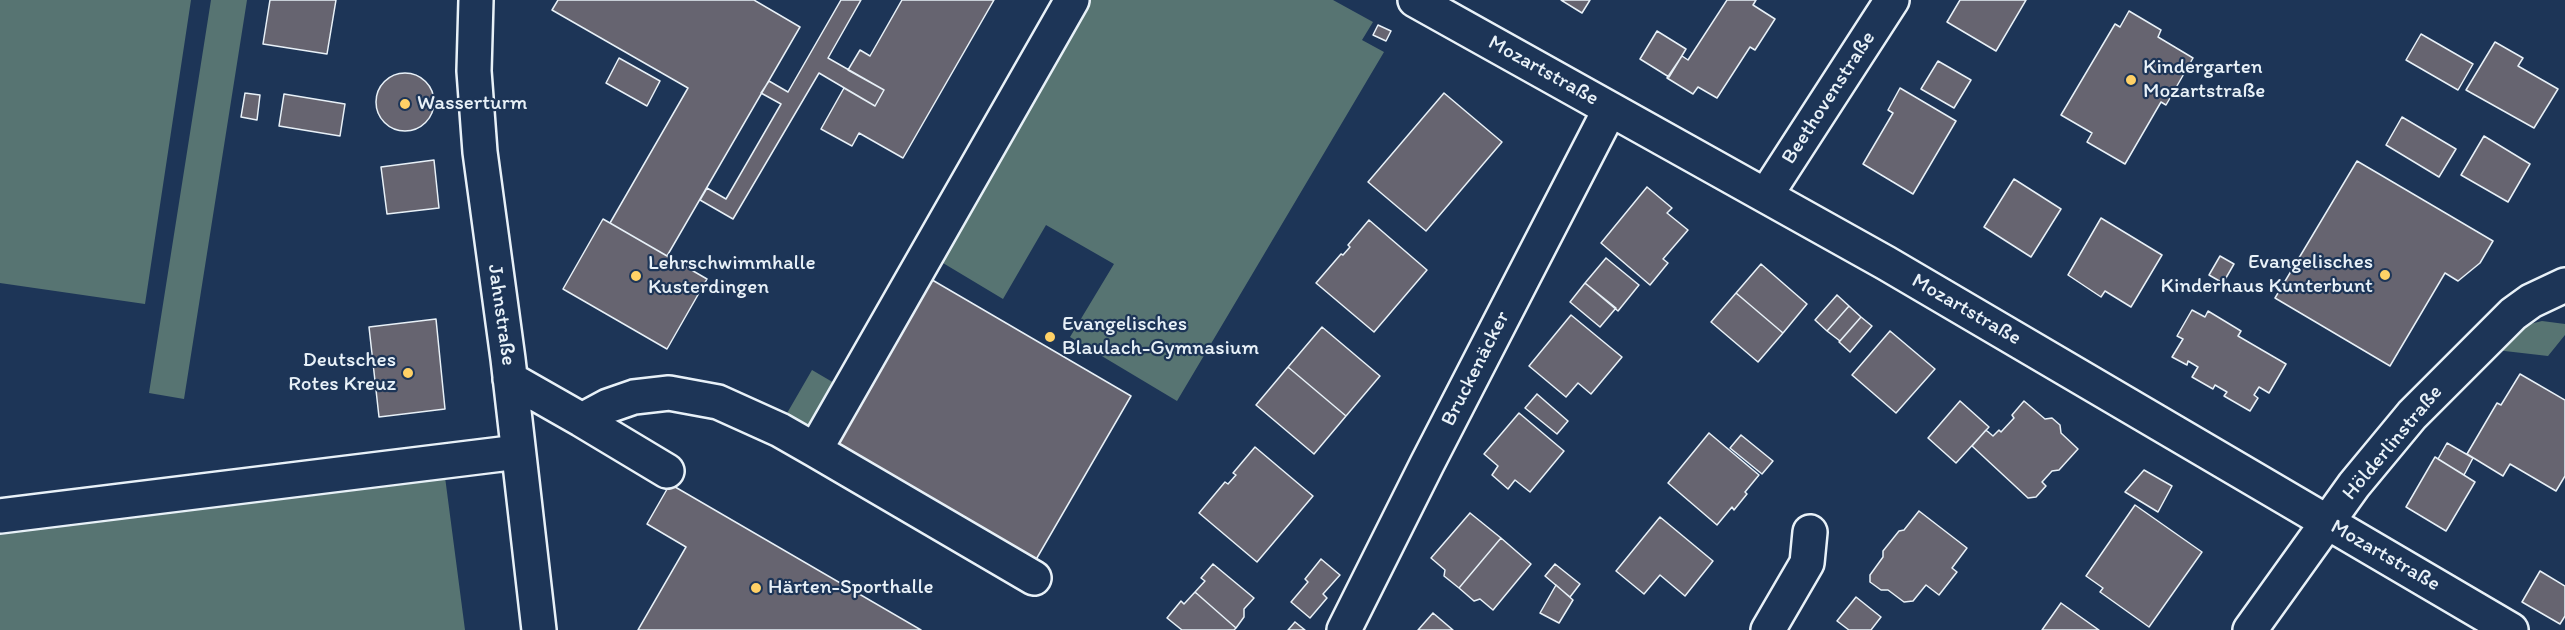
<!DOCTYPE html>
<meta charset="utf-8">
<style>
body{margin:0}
canvas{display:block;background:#1d3557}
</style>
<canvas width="2565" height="630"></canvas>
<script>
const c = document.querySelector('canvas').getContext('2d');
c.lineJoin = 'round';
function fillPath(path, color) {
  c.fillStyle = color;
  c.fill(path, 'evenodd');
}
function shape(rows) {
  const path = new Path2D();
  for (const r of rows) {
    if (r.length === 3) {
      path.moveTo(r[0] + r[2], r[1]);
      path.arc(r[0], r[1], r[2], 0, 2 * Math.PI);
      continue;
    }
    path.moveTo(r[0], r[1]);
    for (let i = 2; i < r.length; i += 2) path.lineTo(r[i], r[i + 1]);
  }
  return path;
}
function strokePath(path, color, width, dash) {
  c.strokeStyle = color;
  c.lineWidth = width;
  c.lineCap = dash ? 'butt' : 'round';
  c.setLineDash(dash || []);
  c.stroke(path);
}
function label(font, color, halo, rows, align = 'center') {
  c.font = font + ' Itim,sans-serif';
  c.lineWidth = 4.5;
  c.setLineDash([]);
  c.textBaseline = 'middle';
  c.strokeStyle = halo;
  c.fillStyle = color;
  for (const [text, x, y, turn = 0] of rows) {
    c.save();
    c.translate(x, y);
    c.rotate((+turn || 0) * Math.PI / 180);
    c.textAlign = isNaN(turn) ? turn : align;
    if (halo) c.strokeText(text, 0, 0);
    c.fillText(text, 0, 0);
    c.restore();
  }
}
const green = shape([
 [0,0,191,0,145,304,0,283],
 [211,0,247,0,184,399,149,393],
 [1083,0,1333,0,1373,22,1362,40,1384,52,1177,401,1070,337,1114,264,1046,225,1003,299,933,257],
 [2542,321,2565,324,2565,335,2548,356,2496,350,2526,325],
 [812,370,841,387,815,431,786,415],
 [445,477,465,630,0,630,0,534]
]);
const building = shape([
 [270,0,336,0,327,54,263,44,270,0],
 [558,0,754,0,800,27,667,256,610,223,688,88,552,10,558,0],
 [841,0,861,0,828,58,884,90,875,106,819,73,733,219,700,200,707,188,726,199,781,104,761,93,769,81,788,92,841,0],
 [902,0,994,0,903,158,859,133,852,146,821,129,844,88,875,106,884,90,848,70,860,50,870,56,902,0],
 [1561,0,1590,0,1582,13,1561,0],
 [1727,0,1756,0,1753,5,1775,19,1755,50,1750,47,1717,98,1698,87,1693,94,1667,78,1682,56,1688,60,1727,0],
 [1960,0,2026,0,1996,51,1947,22,1960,0],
 [2129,11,2161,30,2158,37,2193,58,2166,105,2161,102,2125,164,2087,142,2092,133,2061,115,2115,24,2120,27,2129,11],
 [1378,25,1391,31,1386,41,1373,35,1378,25],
 [1657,31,1686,49,1669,77,1640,59,1657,31],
 [2421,34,2473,64,2458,90,2406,60,2421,34],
 [2495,42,2523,58,2518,66,2558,89,2534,128,2466,90,2495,42],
 [619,58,660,81,647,106,606,83,619,58],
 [1938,61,1971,80,1954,108,1921,89,1938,61],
 [405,102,29],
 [1900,88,1956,121,1913,194,1863,164,1893,113,1888,110,1900,88],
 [245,93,260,95,257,120,241,117,245,93],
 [1444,93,1502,142,1426,231,1368,182,1444,93],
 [284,94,345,104,340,136,279,126,284,94],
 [2402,117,2456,149,2439,177,2386,145,2402,117],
 [2484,136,2530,164,2508,202,2461,175,2484,136],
 [434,160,439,208,387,214,381,167,434,160],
 [2357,161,2493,241,2480,263,2458,281,2445,273,2390,366,2275,298,2357,161],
 [2014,179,2061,209,2031,257,1984,227,2014,179],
 [1647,187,1672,208,1667,213,1688,230,1663,259,1668,263,1650,285,1601,243,1647,187],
 [2101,218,2162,255,2131,307,2105,291,2101,297,2068,275,2101,218],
 [603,219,707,279,667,349,563,289,603,219],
 [1369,220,1427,270,1374,332,1316,283,1341,254,1343,255,1350,247,1348,245,1369,220],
 [2220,256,2234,264,2223,283,2209,275,2220,256],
 [1606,258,1639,285,1618,311,1585,283,1606,258],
 [1761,264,1807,304,1783,333,1736,293,1761,264],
 [922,274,1131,396,1034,563,825,442,922,274],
 [1585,283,1616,308,1600,327,1570,302,1585,283],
 [1736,293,1783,333,1758,362,1711,322,1736,293],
 [1837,295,1849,306,1827,331,1815,320,1837,295],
 [1849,306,1861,317,1840,341,1827,331,1849,306],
 [2192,310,2205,317,2208,311,2241,331,2238,336,2286,364,2269,393,2259,387,2254,395,2258,398,2250,411,2224,396,2227,392,2215,385,2213,389,2192,377,2198,367,2188,361,2187,365,2172,357,2183,339,2177,336,2192,310],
 [1571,315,1622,357,1591,394,1578,383,1566,397,1529,366,1571,315],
 [1861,317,1872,326,1850,352,1839,342,1861,317],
 [436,319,445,409,379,417,369,327,436,319],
 [1322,327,1380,376,1346,416,1288,367,1322,327],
 [1890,331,1935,369,1896,413,1852,375,1890,331],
 [1288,367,1346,416,1314,454,1256,405,1288,367],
 [2520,374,2565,400,2565,476,2556,491,2510,464,2503,476,2467,454,2497,403,2501,405,2520,374],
 [1537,394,1568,421,1557,434,1525,408,1537,394],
 [1960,401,1989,427,1956,463,1928,438,1960,401],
 [2024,401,2045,419,2052,418,2060,425,2061,433,2078,449,2059,470,2052,471,2042,482,2046,486,2036,497,2028,498,1972,446,1986,430,1993,436,1999,430,2001,432,2014,418,2012,415,2024,401],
 [1519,413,1564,451,1530,492,1515,480,1508,489,1492,475,1498,466,1484,454,1519,413],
 [1709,433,1759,475,1745,492,1747,494,1734,510,1732,507,1717,525,1668,483,1709,433],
 [1741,435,1773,461,1762,474,1730,448,1741,435],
 [2447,443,2473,458,2464,475,2438,459,2447,443],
 [1255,447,1313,496,1257,562,1199,513,1225,482,1228,484,1236,475,1233,473,1255,447],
 [2435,457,2475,482,2446,531,2406,507,2435,457],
 [2144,470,2172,486,2158,512,2125,492,2144,470],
 [670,484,921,630,638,630,686,547,647,524,670,484],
 [2135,505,2202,552,2149,627,2100,592,2103,588,2086,576,2135,505],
 [1919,511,1967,548,1952,568,1957,572,1939,595,1926,585,1913,601,1904,602,1888,590,1881,590,1870,582,1870,575,1883,557,1883,551,1899,531,1904,530,1919,511],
 [1470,513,1501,538,1459,588,1444,576,1445,570,1431,558,1470,513],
 [1660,517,1713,561,1685,596,1660,575,1644,594,1616,571,1660,517],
 [1501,538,1531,564,1493,610,1480,599,1474,601,1459,588,1501,538],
 [1321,559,1340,575,1323,594,1327,598,1310,618,1291,602,1308,582,1305,579,1321,559],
 [1213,564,1254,598,1244,609,1244,617,1236,628,1195,592,1205,581,1201,578,1213,564],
 [1555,564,1580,584,1570,597,1545,576,1555,564],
 [2540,571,2565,586,2565,616,2560,624,2522,602,2540,571],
 [1556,585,1573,600,1559,623,1540,613,1556,585],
 [1195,592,1236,628,1234,630,1182,630,1167,618,1181,601,1184,604,1195,592],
 [1856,597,1881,617,1871,630,1849,630,1837,621,1856,597],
 [2061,603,2099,630,2042,630,2061,603],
 [1433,613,1453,630,1418,630,1433,613],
 [1295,622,1305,630,1288,630,1295,622]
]);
const minor = shape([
 [476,0,474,71,480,152,508,359,539,630],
 [1415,0,1886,263,2511,630],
 [1766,195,1892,0],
 [510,379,582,420,608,406,634,397,669,393,718,402,780,430,815,450,1034,578],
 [582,420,667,471],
 [815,450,1072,0],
 [0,516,518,452],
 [1344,630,1427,464,1610,109],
 [1768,630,1807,563,1810,532],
 [2250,630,2354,485,2412,415,2513,314,2531,301,2565,285]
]);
const markers = [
 [2131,80,6,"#ffd166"],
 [405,104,6,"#ffd166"],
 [2385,275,6,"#ffd166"],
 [636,276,6,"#ffd166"],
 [1050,337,6,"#ffd166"],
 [408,373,6,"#ffd166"],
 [756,588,6,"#ffd166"]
];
const poiNames = [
 ["Kindergarten",2143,68],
 ["Mozartstraße",2143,92],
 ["Wasserturm",417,104],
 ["Evangelisches",2373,263,"right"],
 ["Kinderhaus Kunterbunt",2373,287,"right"],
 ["Lehrschwimmhalle",648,264],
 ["Kusterdingen",648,288],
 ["Evangelisches",1062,325],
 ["Blaulach-Gymnasium",1062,349],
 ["Deutsches",396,361,"right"],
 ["Rotes Kreuz",396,385,"right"],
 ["Härten-Sporthalle",768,588]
];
const streetNames = [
 ["Mozartstraße",1543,71,29],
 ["Beethovenstraße",1829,98,-57],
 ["Mozartstraße",1966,310,30],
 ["Jahnstraße",501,315,82],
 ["Bruckenäcker",1476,369,-63],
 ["Hölderlinstraße",2393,443,-50],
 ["Mozartstraße",2385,556,30]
];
fillPath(green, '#577472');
fillPath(building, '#666470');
strokePath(building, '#e8f1f8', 1.5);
strokePath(minor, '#e8f1f8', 38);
strokePath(minor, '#1d3557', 33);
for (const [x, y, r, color] of markers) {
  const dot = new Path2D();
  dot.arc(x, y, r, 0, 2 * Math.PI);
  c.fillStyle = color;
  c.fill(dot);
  strokePath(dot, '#1d3557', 2);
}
label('21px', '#e8f1f8', '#1d3557', poiNames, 'left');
label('21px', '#e8f1f8', '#1d3557', streetNames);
</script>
